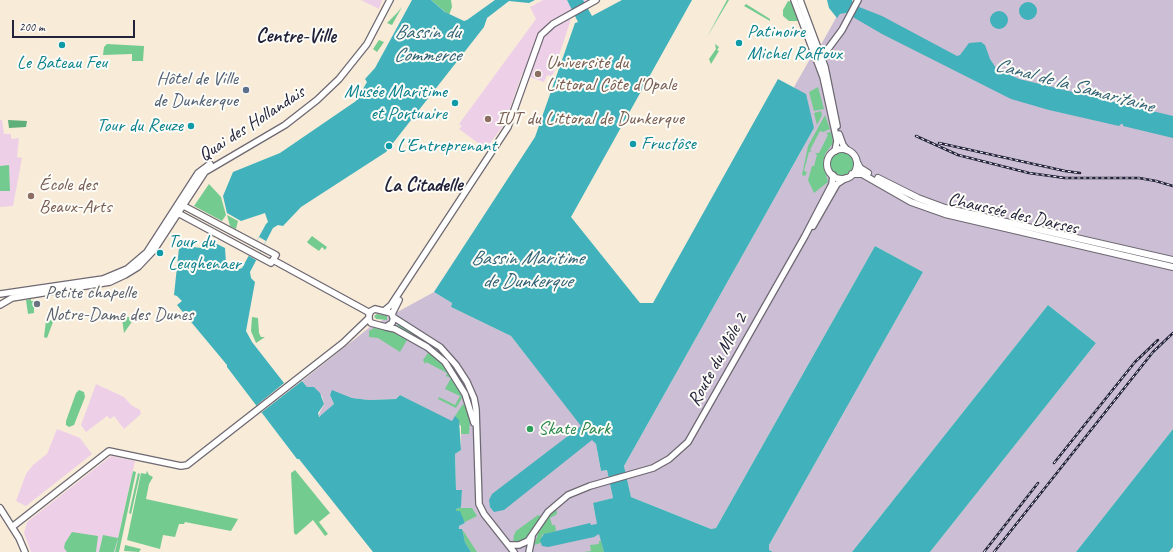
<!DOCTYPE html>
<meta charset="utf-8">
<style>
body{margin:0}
#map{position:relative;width:1173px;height:552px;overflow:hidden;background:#f8ebd8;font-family:Caveat,sans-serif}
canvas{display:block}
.scale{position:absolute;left:12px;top:20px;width:123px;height:18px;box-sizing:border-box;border:2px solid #22223b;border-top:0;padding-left:5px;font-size:12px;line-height:14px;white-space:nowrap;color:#22223b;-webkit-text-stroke:3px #fdfcf7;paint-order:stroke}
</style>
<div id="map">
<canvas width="1173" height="552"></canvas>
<div class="scale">200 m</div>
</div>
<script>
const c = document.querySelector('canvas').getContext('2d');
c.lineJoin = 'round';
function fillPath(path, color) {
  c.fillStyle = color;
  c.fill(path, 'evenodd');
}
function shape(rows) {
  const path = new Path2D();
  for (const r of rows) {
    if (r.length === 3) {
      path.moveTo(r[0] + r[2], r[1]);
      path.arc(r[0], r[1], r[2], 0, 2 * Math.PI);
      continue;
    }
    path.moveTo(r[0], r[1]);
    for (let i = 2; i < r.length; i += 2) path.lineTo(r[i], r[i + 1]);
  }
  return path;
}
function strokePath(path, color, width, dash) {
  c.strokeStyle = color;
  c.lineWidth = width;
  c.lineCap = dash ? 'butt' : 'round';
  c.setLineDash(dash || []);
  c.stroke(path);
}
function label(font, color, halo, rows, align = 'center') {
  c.font = font + ' Caveat,sans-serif';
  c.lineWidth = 4;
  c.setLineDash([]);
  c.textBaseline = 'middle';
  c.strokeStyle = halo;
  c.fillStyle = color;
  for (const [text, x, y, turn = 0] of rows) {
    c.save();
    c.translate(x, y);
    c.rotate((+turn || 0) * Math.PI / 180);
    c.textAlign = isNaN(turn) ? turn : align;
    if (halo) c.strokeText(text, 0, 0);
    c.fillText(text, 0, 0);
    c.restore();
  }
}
const built = shape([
 [361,0,382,0,379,9],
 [543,0,589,0,572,10,570,22,553,74,551,76,547,75,544,82,522,74,505,123,486,149,459,129,462,126,459,124,536,19,530,7],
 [0,120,2,120,4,134,11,134,11,139,19,138,17,157,22,158,13,206,0,207],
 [96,384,124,397,131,405,140,410,141,414,124,429,114,416,110,419,107,416,86,432,81,425],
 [57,429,80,438,92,454,26,506,16,501,26,474,33,465,47,454],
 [111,456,135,461,115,552,31,552,24,533,27,522]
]);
const industrial = shape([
 [854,0,1173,0,1173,429,1076,552,930,552,1096,343,1048,305,852,552,773,552,769,550,769,545,923,272,875,246,716,528,711,529,631,497,624,466,814,128,794,87,810,59,813,59,837,16,843,13,848,14],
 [434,292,452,303,451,307,511,336,596,444,601,471,607,470,613,498,593,504,604,552,471,552,459,529,459,526,465,523,460,511,462,490,456,491,455,454,461,450,461,426,400,395,396,399,369,400,352,398,334,391,330,395,334,404,322,416,318,416,324,404,322,396,307,387,302,381,370,327]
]);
const green = shape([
 [431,0,451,0,452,7,449,15],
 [727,0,729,0,707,37],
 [788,1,792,2,794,7,799,20,797,21,789,21,783,16,783,10],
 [746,4,770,19,770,21,744,6],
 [402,7,392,25,387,23,397,13],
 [379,40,384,42,377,52,373,49],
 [107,44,144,46,143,61,132,61,132,54,103,55,104,47],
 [715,44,719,47,717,50,719,51,711,64,709,59,716,49],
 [818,87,824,109,814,111,809,92],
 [821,111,822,115,817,125,814,113],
 [825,115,830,129,823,132,820,131,810,150,812,151,809,152,804,171,807,172,805,176,802,175,808,146],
 [831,132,833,143,825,154,823,162,828,182,814,193,808,180,812,166,814,166,817,155,815,153,819,153,828,135,826,133],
 [842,164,12],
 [9,165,10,191,0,191,0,166],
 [209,184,221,197,226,215,222,221,194,206],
 [227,215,238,221,236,229,230,226],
 [312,236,327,247,325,250,322,247,319,251,309,244,307,242],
 [31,299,31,301,34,301,34,313,28,314,26,300],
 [377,314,387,316,387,320,376,319,374,316],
 [136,316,124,333,122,318],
 [252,317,258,318,259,333,261,337,265,337,256,343,251,331],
 [52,320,53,322,47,338,44,337,46,321],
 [399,323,421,335,418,340,396,328],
 [374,328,390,330,407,340,400,352,378,338,369,337,369,331],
 [430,344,445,353,459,373,455,374,429,346],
 [428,353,432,355,445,367,458,387,462,398,456,408,438,399,439,397,455,405,460,396,445,389,451,378,446,376,447,373,426,362,425,364,423,360],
 [79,390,84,392,85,397,74,425,69,427,66,425,66,421,76,393],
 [463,404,468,410,470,422,469,434,461,434,461,426,455,416],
 [295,470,330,513,319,522,328,534,325,536,313,520,296,535,294,533,291,473],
 [133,471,136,472,119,552,115,552],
 [147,471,149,475,153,477,149,484,146,499,238,519,231,531,185,522,184,524,179,524,175,537,163,535,160,549,127,540,141,473,146,474],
 [138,473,140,474,131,514,129,513],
 [461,506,461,508,472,508,477,516,465,522,456,511,456,509,460,508],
 [556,508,557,514,550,518,552,525,555,525,556,531,542,535,541,543,534,545,541,525],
 [538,515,541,516,540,518,527,539,513,542,514,535,516,531],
 [462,529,477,552,471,552,465,542],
 [72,532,98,536,96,552,67,552,64,548,65,543],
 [103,535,118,538,114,552,99,552],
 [599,541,601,541,604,552,583,552,591,551,590,545,599,544],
 [125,545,141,549,139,552,124,551]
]);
const forest = shape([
 [8,120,27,121,26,127,9,128]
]);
const water = shape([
 [412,0,431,0,445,12,464,21,467,20,495,0,535,0,529,3,509,1,487,18,484,27,386,152,301,207,283,226,278,225,273,228,250,272,251,278,255,282,246,331,252,342,284,383,302,381,307,387,314,387,320,393,324,404,318,413,319,417,334,404,330,395,332,390,352,398,369,400,396,399,400,395,452,421,455,416,459,420,461,450,455,454,456,490,462,490,461,506,460,508,456,509,456,511,460,511,465,523,459,526,459,529,462,529,465,542,471,552,373,552,299,459,297,459,227,367,227,365,177,305,182,301,177,296,174,295,179,248,182,246,202,248,213,242,225,248,226,263,228,267,236,270,242,268,266,224,268,222,265,213,241,221,227,213,223,196,233,172,280,153,356,101,367,82,365,79,375,68],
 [567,0,583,0,592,16,622,0,692,0,571,217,640,303,653,303,778,79,806,94,814,128,624,466,631,497,711,529,716,528,875,246,923,272,769,545,769,550,773,552,604,552,599,534,594,537,548,547,542,546,540,540,544,534,590,523,591,525,597,524,593,503,613,498,607,470,601,471,596,444,592,440,504,510,494,512,490,507,489,500,492,494,581,426,511,336,451,307,452,303,434,292,535,137,575,23,578,22],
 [827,0,852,0,854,5,882,16,957,56,960,55,969,43,981,42,985,45,990,59,996,68,1019,79,1173,116,1173,138,1123,126,1123,124,1121,124,1119,126,1049,110,1011,99,882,34,846,13,840,14,837,18,829,8],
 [1028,11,9],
 [999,20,9],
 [1048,305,1096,343,930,552,852,552],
 [1173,429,1173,547,1169,552,1076,552]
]);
const pier = shape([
 [259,237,266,241,256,260,249,256],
 [302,381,262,412,257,405,284,383]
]);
const secondary = shape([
 [794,0,823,77,837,141,835,151],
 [800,0,825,67,837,126],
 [822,57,842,30,858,0],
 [839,134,843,145,847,150],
 [176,212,271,263,276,255,180,204],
 [813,226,837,184,846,178],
 [273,260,370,313],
 [0,294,103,279,127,269,147,252,198,173,210,164],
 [0,305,12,298,110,282,125,275,138,267,154,250,205,172,285,125,317,100,339,79,367,44,390,0],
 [375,309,391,313,394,318,392,323,386,327,371,323,369,320,369,315,371,311,375,309],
 [385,310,391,305,508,127,541,35,553,24,596,0],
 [392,314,399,300],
 [393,317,440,347,456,365,467,382,474,398,476,409,479,504,484,514,514,552],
 [386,327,395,329,427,347,445,362,465,394,474,423],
 [0,508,19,538,25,552],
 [12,527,109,451,181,466,187,465,343,343,369,318],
 [509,545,519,545,528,541,548,512,568,495,590,486,653,468,669,459,688,442,805,236,832,184,833,175],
 [529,552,532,537]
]);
const primary = shape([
 [842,164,15],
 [857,162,860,168,868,173],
 [852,174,862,174,911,202,945,214,1173,267],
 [878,178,918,198,945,208,1173,260]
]);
const rail = shape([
 [916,136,958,155,1029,173,1065,178,1139,178,1156,181,1173,186],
 [939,143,1065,171,1080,173],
 [1054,463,1135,362,1158,340],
 [984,552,1038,483],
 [994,552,1153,352,1173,333]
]);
const markers = [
 [739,43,4,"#0f9aa8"],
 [62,45,4,"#0f9aa8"],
 [538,74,4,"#8d6e63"],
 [246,90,4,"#5c6f8a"],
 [455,103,4,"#0f9aa8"],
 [488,119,4,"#8d6e63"],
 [191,126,4,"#0f9aa8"],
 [633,144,4,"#0f9aa8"],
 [389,146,4,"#0f9aa8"],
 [31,196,4,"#8d6e63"],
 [160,253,4,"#0f9aa8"],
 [37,304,4,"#6b7280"],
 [530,429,4,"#2e9e5b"]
];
const cultureNames = [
 ["Patinoire",747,32],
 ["Michel Raffoux",747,54],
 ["Le Bateau Feu",62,63,"center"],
 ["Musée Maritime",447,92,"right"],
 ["et Portuaire",447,114,"right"],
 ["Tour du Reuze",183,126,"right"],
 ["Fructôse",641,144],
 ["L'Entreprenant",397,146],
 ["Tour du",168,242],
 ["Leughenaer",168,264]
];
const educationNames = [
 ["Université du",546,63],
 ["Littoral Côte d'Opale",546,85],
 ["IUT du Littoral de Dunkerque",496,119],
 ["École des",39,185],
 ["Beaux-Arts",39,207]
];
const serviceNames = [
 ["Hôtel de Ville",238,79],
 ["de Dunkerque",238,101]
];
const streetNames = [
 ["Quai des Hollandais",252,124,-33],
 ["Chaussée des Darses",1013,214,13],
 ["Route du Môle 2",718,360,-61]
];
const worshipNames = [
 ["Petite chapelle",45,293],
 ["Notre-Dame des Dunes",45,315]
];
const leisureNames = [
 ["Skate Park",538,429]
];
const waterNames = [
 ["Bassin du",427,33],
 ["Commerce",427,56],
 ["Canal de la Samaritaine",1074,86,15],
 ["Bassin Maritime",527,259],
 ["de Dunkerque",527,282]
];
const neighbourhoodNames = [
 ["Centre-Ville",296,37],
 ["La Citadelle",423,186]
];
fillPath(built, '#edd0e8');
fillPath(industrial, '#ccbed4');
fillPath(green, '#74cb90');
fillPath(forest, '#5faf7a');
fillPath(water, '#41b1bb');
fillPath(pier, '#f8ebd8');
strokePath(secondary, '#6d6872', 8);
strokePath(primary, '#6d6872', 8);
strokePath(secondary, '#fff', 5.5);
strokePath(primary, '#fff', 6);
strokePath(rail, '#22223b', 2.5);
strokePath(rail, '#fdfcf7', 1, [3]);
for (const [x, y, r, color] of markers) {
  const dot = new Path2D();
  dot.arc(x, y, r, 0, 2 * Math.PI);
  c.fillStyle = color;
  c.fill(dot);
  strokePath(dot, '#fdfcf7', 1.5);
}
label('19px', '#0d838f', '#fdfcf7', cultureNames, 'left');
label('19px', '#785e54', '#fdfcf7', educationNames, 'left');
label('19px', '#4e5e75', '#fdfcf7', serviceNames, 'right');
label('19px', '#22223b', '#fdfcf7', streetNames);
label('19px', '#5b616d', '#fdfcf7', worshipNames, 'left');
label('19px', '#27864d', '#fdfcf7', leisureNames, 'left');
label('italic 20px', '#306275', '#fdfcf7', waterNames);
label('bold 20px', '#22223b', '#fdfcf7', neighbourhoodNames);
</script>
